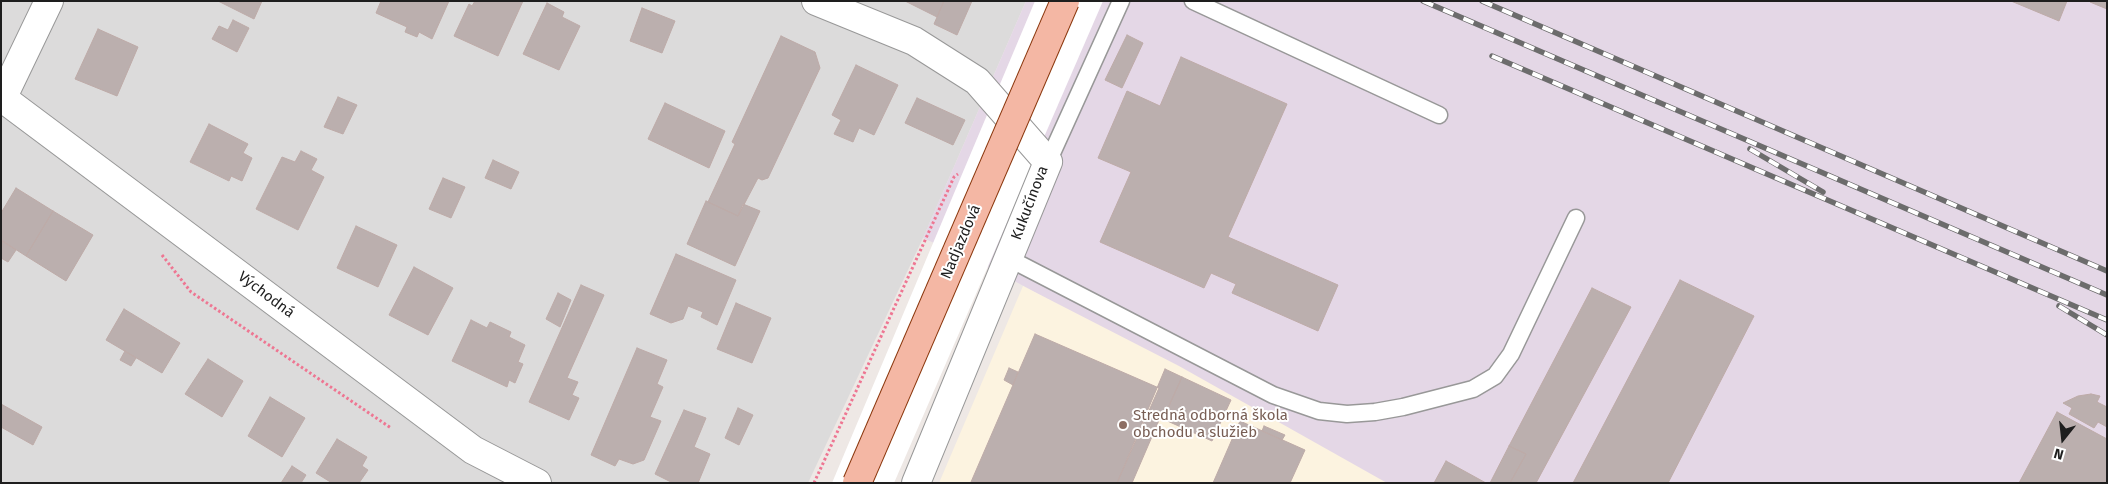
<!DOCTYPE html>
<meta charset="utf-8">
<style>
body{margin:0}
#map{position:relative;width:2108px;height:484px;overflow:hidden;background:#eee8e5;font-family:"Fira Sans",sans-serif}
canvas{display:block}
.frame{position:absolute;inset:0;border:2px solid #1e1e1e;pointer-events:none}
.north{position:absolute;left:2038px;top:414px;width:50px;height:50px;-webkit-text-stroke:4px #fff;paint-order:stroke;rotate:196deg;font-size:14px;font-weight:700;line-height:20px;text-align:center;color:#1e1e1e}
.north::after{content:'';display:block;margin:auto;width:18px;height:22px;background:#1e1e1e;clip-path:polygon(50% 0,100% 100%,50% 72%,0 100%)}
</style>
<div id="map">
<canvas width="2108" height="484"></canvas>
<div class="frame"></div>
<div class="north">N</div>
</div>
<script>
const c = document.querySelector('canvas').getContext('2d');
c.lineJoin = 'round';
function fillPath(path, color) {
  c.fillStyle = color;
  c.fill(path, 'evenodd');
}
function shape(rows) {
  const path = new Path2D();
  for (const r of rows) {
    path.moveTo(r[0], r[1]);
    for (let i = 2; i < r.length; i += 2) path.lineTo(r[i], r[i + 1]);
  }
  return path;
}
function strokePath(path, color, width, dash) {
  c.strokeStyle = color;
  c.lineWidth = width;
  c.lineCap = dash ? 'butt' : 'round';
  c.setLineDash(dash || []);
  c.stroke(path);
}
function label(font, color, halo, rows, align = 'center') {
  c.font = font + ' "Fira Sans",sans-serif';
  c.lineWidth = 4;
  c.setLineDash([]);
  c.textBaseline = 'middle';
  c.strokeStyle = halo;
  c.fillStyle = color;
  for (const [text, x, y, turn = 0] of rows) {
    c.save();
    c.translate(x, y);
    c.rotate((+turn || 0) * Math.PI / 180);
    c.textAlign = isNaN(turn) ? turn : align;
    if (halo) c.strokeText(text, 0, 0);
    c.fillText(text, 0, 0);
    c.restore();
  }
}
const residential = shape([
 [1,1,1026,1,923,238,808,483,1,483]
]);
const industrial = shape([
 [1026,1,2107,1,2107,483,1383,483,998,272,923,238]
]);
const education = shape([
 [1023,286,1179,366,1387,483,939,483]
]);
const parking = shape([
 [45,138,507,483,455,457,40,145]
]);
const pier = shape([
 [1035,1,1103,1,894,483,832,483]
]);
const building = shape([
 [218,1,262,1,254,19,218,1],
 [381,1,449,1,432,39,419,32,417,37,405,32,407,27,376,13,381,1],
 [475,1,523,1,498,56,454,36,469,4,472,6,475,1],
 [905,1,944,1,937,17,905,1],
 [944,1,972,1,957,35,934,24,944,1],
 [2011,1,2067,1,2059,21,2011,1],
 [2107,1,2107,9,2090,2,2090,1,2107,1],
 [547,3,564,12,562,17,580,26,559,70,523,54,547,3],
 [642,8,675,21,662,53,630,41,642,8],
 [233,20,249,28,237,52,212,39,219,26,228,30,233,20],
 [98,29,138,47,117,96,75,79,98,29],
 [1127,35,1143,43,1122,88,1105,80,1127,35],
 [781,36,815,52,820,68,768,178,762,180,758,178,738,216,708,202,735,144,732,142,781,36],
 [1181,57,1287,104,1228,237,1338,285,1318,331,1232,293,1236,284,1211,273,1204,288,1100,242,1131,172,1098,158,1127,91,1160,106,1181,57],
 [856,65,898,85,874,135,859,128,853,142,834,134,841,120,832,115,856,65],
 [338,97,357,105,343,134,324,127,338,97],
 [917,98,965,120,953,145,905,123,917,98],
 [665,103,725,131,709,168,648,139,665,103],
 [209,124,248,144,243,153,252,158,242,181,231,176,229,181,190,162,209,124],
 [301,151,317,159,311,170,324,177,298,230,256,209,282,157,295,162,301,151],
 [493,160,519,172,511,189,485,178,493,160],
 [443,178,465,187,451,218,429,209,443,178],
 [16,188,53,211,26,256,1,240,1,213,16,188],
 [706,201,738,216,743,204,760,211,735,266,687,244,706,201],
 [53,211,93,235,66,281,26,256,53,211],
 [356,226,397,245,378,287,337,268,356,226],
 [2,241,16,250,8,262,1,258,2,241],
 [676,254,736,280,717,325,701,317,703,312,688,306,683,319,671,323,650,314,676,254],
 [414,267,453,288,428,335,389,315,414,267],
 [1680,280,1754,316,1668,483,1573,483,1680,280],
 [581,285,604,295,567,378,578,382,572,395,579,398,569,420,529,402,581,285],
 [1592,288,1631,307,1536,483,1510,483,1526,454,1509,446,1592,288],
 [558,293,571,300,560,327,546,319,558,293],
 [736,303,771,318,752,363,717,349,736,303],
 [124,309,180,343,162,373,106,340,124,309],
 [471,320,487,328,490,322,511,332,509,337,525,345,518,362,523,364,515,383,509,380,507,387,452,361,471,320],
 [1035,334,1159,388,1117,483,971,482,1035,334],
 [637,348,667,360,657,384,663,387,650,417,661,421,644,460,633,464,619,459,615,466,591,455,637,348],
 [125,351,136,358,131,366,120,360,125,351],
 [208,359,243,381,222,417,185,394,208,359],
 [1009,368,1018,372,1013,385,1004,380,1009,368],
 [1165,369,1182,377,1163,419,1160,418,1132,483,1117,483,1165,369],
 [1182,377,1231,400,1212,441,1163,419,1182,377],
 [2091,394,2100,396,2097,402,2107,407,2107,427,2098,422,2094,428,2069,414,2072,408,2063,403,2078,396,2091,394],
 [270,397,305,418,282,457,248,436,270,397],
 [1,404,42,427,33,445,1,427,1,404],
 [738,408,753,415,739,445,725,438,738,408],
 [684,410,706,418,694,447,710,454,698,483,673,483,655,474,684,410],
 [2057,412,2107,439,2107,483,2019,483,2057,412],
 [1240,421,1305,450,1290,483,1213,483,1240,421],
 [1264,426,1285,435,1282,440,1262,431,1264,426],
 [337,439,367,457,362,466,368,470,359,483,332,483,316,473,337,439],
 [1509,446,1526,454,1510,483,1490,483,1509,446],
 [1446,461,1486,483,1434,483,1446,461],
 [292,466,306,475,301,483,281,483,292,466]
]);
const path = shape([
 [162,255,191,292,391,428],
 [814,483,954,177,958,174]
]);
const service = shape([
 [1193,1,1439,115],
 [1048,162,1121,1],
 [1008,258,1273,395,1319,411,1347,414,1375,412,1403,407,1473,389,1495,376,1511,354,1576,218]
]);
const minor = shape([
 [816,1,914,41,977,81,1048,162,916,483],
 [1,97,473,450,537,483],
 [1,101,49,1]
]);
const rail = shape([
 [1423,1,2107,295],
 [1482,1,2107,271],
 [1492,56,2107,320],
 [1750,149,1823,192],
 [2059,306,2107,335]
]);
const primaryBridge = shape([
 [857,483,1065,1]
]);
const markers = [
 [1123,425,5,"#8d6e63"]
];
const streetNames = [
 ["Kukučínova",1030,203,-69],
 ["Nadjazdová",961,242,-67],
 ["Východná",266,295,37]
];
const educationNames = [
 ["Stredná odborná škola",1133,416],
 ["obchodu a služieb",1133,433]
];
fillPath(residential, '#dcdbdb');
fillPath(industrial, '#e4d7e6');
fillPath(education, '#fcf3e0');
fillPath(parking, '#dadada');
fillPath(pier, '#fff');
fillPath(building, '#bbafae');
strokePath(building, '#beaba8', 1);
strokePath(service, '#989898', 19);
strokePath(minor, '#989898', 30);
strokePath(path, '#ee7692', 3, [2.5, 2.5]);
strokePath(service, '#fff', 16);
strokePath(minor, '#fff', 28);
strokePath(rail, '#6c6c6c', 5.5);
strokePath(rail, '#fff', 4, [11]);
strokePath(primaryBridge, '#8b370d', 30, []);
strokePath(primaryBridge, '#f4b7a4', 28);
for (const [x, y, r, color] of markers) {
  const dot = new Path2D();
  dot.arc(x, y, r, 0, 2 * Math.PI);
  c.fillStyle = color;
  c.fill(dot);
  strokePath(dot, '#fff', 2);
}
label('15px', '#1e1e1e', '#fff', streetNames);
label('15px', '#785e54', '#fff', educationNames, 'left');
</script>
